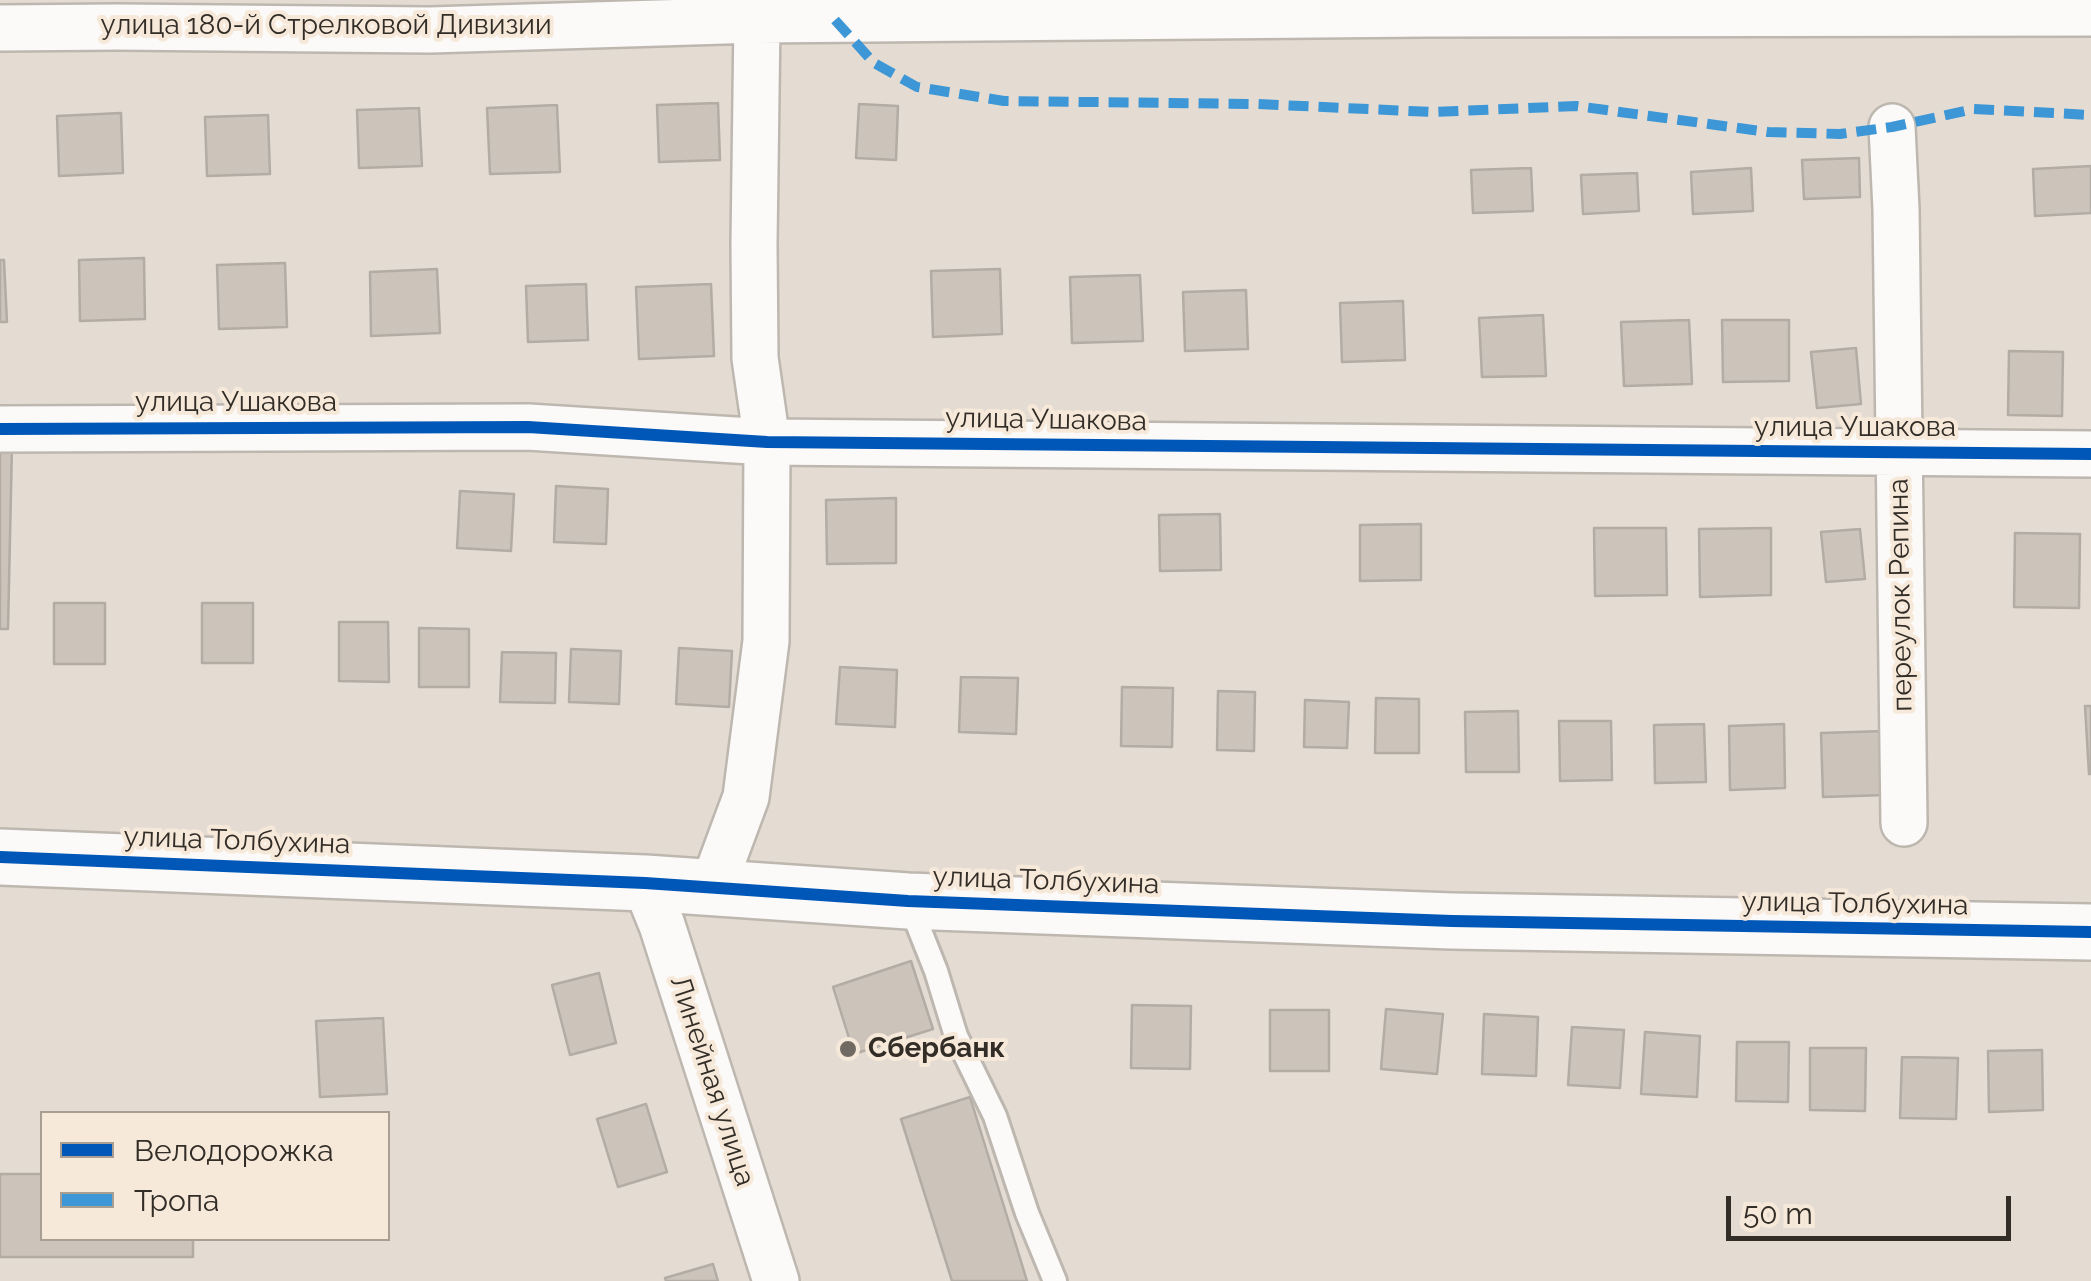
<!DOCTYPE html>
<meta charset="utf-8">
<style>
body{margin:0}
#map{position:relative;width:2091px;height:1281px;overflow:hidden;background:#e4dcd3;font-family:Raleway,sans-serif}
canvas{display:block}
.legend{position:absolute;left:40px;top:1111px;width:350px;height:130px;box-sizing:border-box;background:#f7e9da;border:2px solid #a89e92;margin:0;padding:12px 18px;list-style:none;font-size:30px;color:#322d27}
.legend li{display:flex;align-items:center;gap:20px;height:50px}
.legend b{width:50px;border:2px solid #a89e92}
.scale{position:absolute;left:1726px;top:1196px;width:285px;height:45px;box-sizing:border-box;border:5px solid #322d27;border-top:0;padding-left:12px;font-size:30px;line-height:35px;white-space:nowrap;color:#322d27;-webkit-text-stroke:8px #f7e9da;paint-order:stroke}
</style>
<div id="map">
<canvas width="2091" height="1281"></canvas>
<ul class="legend">
<li><b style="height:12px;background:#0057b8"></b>Велодорожка</li>
<li><b style="height:12px;background:#3d96d6"></b>Тропа</li>
</ul>
<div class="scale">50 m</div>
</div>
<script>
const c = document.querySelector('canvas').getContext('2d');
c.lineJoin = 'round';
function fillPath(path, color) {
  c.fillStyle = color;
  c.fill(path, 'evenodd');
}
function shape(rows) {
  const path = new Path2D();
  for (const r of rows) {
    path.moveTo(r[0], r[1]);
    for (let i = 2; i < r.length; i += 2) path.lineTo(r[i], r[i + 1]);
  }
  return path;
}
function strokePath(path, color, width, dash) {
  c.strokeStyle = color;
  c.lineWidth = width;
  c.lineCap = dash ? 'butt' : 'round';
  c.setLineDash(dash || []);
  c.stroke(path);
}
function label(font, color, halo, rows, align = 'center') {
  c.font = font + ' Raleway,sans-serif';
  c.lineWidth = 8;
  c.setLineDash([]);
  c.textBaseline = 'middle';
  c.strokeStyle = halo;
  c.fillStyle = color;
  for (const [text, x, y, turn = 0] of rows) {
    c.save();
    c.translate(x, y);
    c.rotate((+turn || 0) * Math.PI / 180);
    c.textAlign = isNaN(turn) ? turn : align;
    if (halo) c.strokeText(text, 0, 0);
    c.fillText(text, 0, 0);
    c.restore();
  }
}
const building = shape([
 [718,103,720,160,659,162,657,105,718,103],
 [859,104,898,106,896,160,856,158,859,104],
 [557,105,560,172,490,174,487,108,557,105],
 [419,108,422,166,359,168,357,110,419,108],
 [121,113,123,173,59,176,57,116,121,113],
 [268,115,270,174,207,176,205,117,268,115],
 [1859,158,1860,197,1804,199,1802,160,1859,158],
 [2091,166,2091,213,2035,216,2033,169,2091,166],
 [1531,168,1533,211,1473,213,1471,170,1531,168],
 [1751,168,1753,211,1693,214,1691,172,1751,168],
 [1637,173,1639,211,1583,214,1581,175,1637,173],
 [144,258,145,319,80,321,79,260,144,258],
 [0,260,4,260,7,322,0,322,0,260],
 [285,263,287,327,219,329,217,265,285,263],
 [437,269,440,333,371,336,370,272,437,269],
 [1000,269,1002,334,933,337,931,271,1000,269],
 [1140,275,1143,341,1072,343,1070,277,1140,275],
 [586,284,588,340,528,342,526,286,586,284],
 [711,284,714,356,639,359,636,287,711,284],
 [1246,290,1248,349,1185,351,1183,292,1246,290],
 [1403,301,1405,360,1342,362,1340,303,1403,301],
 [1543,315,1546,376,1482,377,1479,318,1543,315],
 [1689,320,1692,384,1624,386,1621,322,1689,320],
 [1722,320,1789,320,1789,381,1723,382,1722,320],
 [1856,348,1861,404,1817,408,1811,352,1856,348],
 [2009,351,2063,352,2062,416,2008,415,2009,351],
 [0,446,12,446,8,629,0,629,0,446],
 [556,486,608,489,606,544,554,542,556,486],
 [460,491,514,494,511,551,457,548,460,491],
 [896,498,896,563,827,564,826,500,896,498],
 [1220,514,1221,570,1160,571,1159,515,1220,514],
 [1421,524,1421,580,1360,581,1360,525,1421,524],
 [1594,528,1666,528,1667,595,1595,596,1594,528],
 [1771,528,1771,595,1700,597,1699,529,1771,528],
 [1860,529,1865,579,1826,582,1821,532,1860,529],
 [2015,533,2080,534,2079,608,2014,607,2015,533],
 [54,603,105,603,105,664,54,664,54,603],
 [202,603,253,603,253,663,202,663,202,603],
 [339,622,388,622,389,682,339,681,339,622],
 [419,628,469,629,469,687,419,687,419,628],
 [679,648,732,651,729,707,676,704,679,648],
 [571,649,621,651,619,704,569,702,571,649],
 [502,652,556,653,555,703,500,702,502,652],
 [840,667,897,670,895,727,836,724,840,667],
 [961,677,1018,678,1016,734,959,732,961,677],
 [1122,687,1173,688,1172,747,1121,746,1122,687],
 [1218,691,1255,692,1254,751,1217,750,1218,691],
 [1376,698,1419,699,1419,753,1375,753,1376,698],
 [1305,700,1349,702,1347,748,1304,747,1305,700],
 [2085,706,2091,706,2091,774,2089,774,2085,706],
 [1518,711,1519,772,1466,772,1465,712,1518,711],
 [1559,721,1611,721,1612,780,1560,781,1559,721],
 [1704,724,1706,782,1655,783,1654,725,1704,724],
 [1784,724,1785,788,1730,790,1729,726,1784,724],
 [1885,731,1887,795,1823,797,1821,733,1885,731],
 [911,961,933,1029,854,1054,833,987,911,961],
 [599,973,616,1043,570,1055,552,985,599,973],
 [1132,1005,1191,1006,1190,1069,1131,1068,1132,1005],
 [1386,1009,1443,1014,1437,1074,1381,1069,1386,1009],
 [1270,1010,1329,1010,1329,1071,1270,1071,1270,1010],
 [1484,1014,1538,1017,1536,1076,1482,1074,1484,1014],
 [383,1018,387,1094,320,1097,316,1021,383,1018],
 [1572,1027,1624,1030,1620,1088,1568,1085,1572,1027],
 [1645,1032,1700,1036,1697,1097,1641,1094,1645,1032],
 [1737,1042,1789,1042,1788,1102,1736,1101,1737,1042],
 [1810,1048,1866,1048,1865,1111,1810,1110,1810,1048],
 [2042,1050,2043,1110,1989,1112,1988,1051,2042,1050],
 [1902,1057,1958,1058,1956,1119,1900,1118,1902,1057],
 [970,1097,1015,1242,1027,1281,952,1281,901,1119,970,1097],
 [646,1104,667,1172,618,1187,597,1119,646,1104],
 [0,1174,42,1174,42,1238,193,1238,193,1257,0,1257,0,1174],
 [713,1264,718,1281,666,1281,665,1278,713,1264]
]);
const service = shape([
 [909,903,936,971,956,1036,995,1116,1027,1213,1055,1281]
]);
const minor = shape([
 [0,28,118,27,430,30,757,20,1428,14,2091,13],
 [1892,127,1896,209,1904,823],
 [0,429,528,427,767,442,2091,454],
 [645,883,662,925,776,1281],
 [713,886,746,797,766,641,767,442,755,358,754,244,757,20]
]);
const tertiary = shape([
 [0,857,645,883,908,901,1452,921,2091,932]
]);
const quiet = shape([
 [835,20,874,63,917,87,1004,101,1258,104,1432,112,1576,106,1768,132,1840,134,1892,127,1974,109,2091,115]
]);
const cycleway = shape([
 [0,429,528,427,767,442,2091,454],
 [0,857,645,883,908,901,1452,921,2091,932]
]);
const markers = [
 [848,1049,10,"#706a63"]
];
const streetNames = [
 ["улица 180-й Стрелковой Дивизии",326,26],
 ["улица Ушакова",236,403],
 ["улица Ушакова",1046,420,1],
 ["улица Ушакова",1855,428],
 ["переулок Репина",1901,595,-91],
 ["улица Толбухина",237,841,2],
 ["улица Толбухина",1046,881,2],
 ["улица Толбухина",1855,904,1],
 ["Линейная улица",712,1081,72]
];
const poiNames = [
 ["Сбербанк",868,1049]
];
fillPath(building, '#ccc3bb');
strokePath(building, '#b2aca5', 2.5);
strokePath(service, '#bdb7b0', 28);
strokePath(minor, '#bdb7b0', 50);
strokePath(tertiary, '#bdb7b0', 60);
strokePath(service, '#fbfaf8', 22);
strokePath(minor, '#fbfaf8', 45);
strokePath(tertiary, '#fbfaf8', 55);
strokePath(quiet, '#3d96d6', 10, [20, 10]);
strokePath(cycleway, '#0057b8', 12);
for (const [x, y, r, color] of markers) {
  const dot = new Path2D();
  dot.arc(x, y, r, 0, 2 * Math.PI);
  c.fillStyle = color;
  c.fill(dot);
  strokePath(dot, '#f7e9da', 4);
}
label('28px', '#322d27', '#f7e9da', streetNames);
label('bold 28px', '#322d27', '#f7e9da', poiNames, 'left');
</script>
